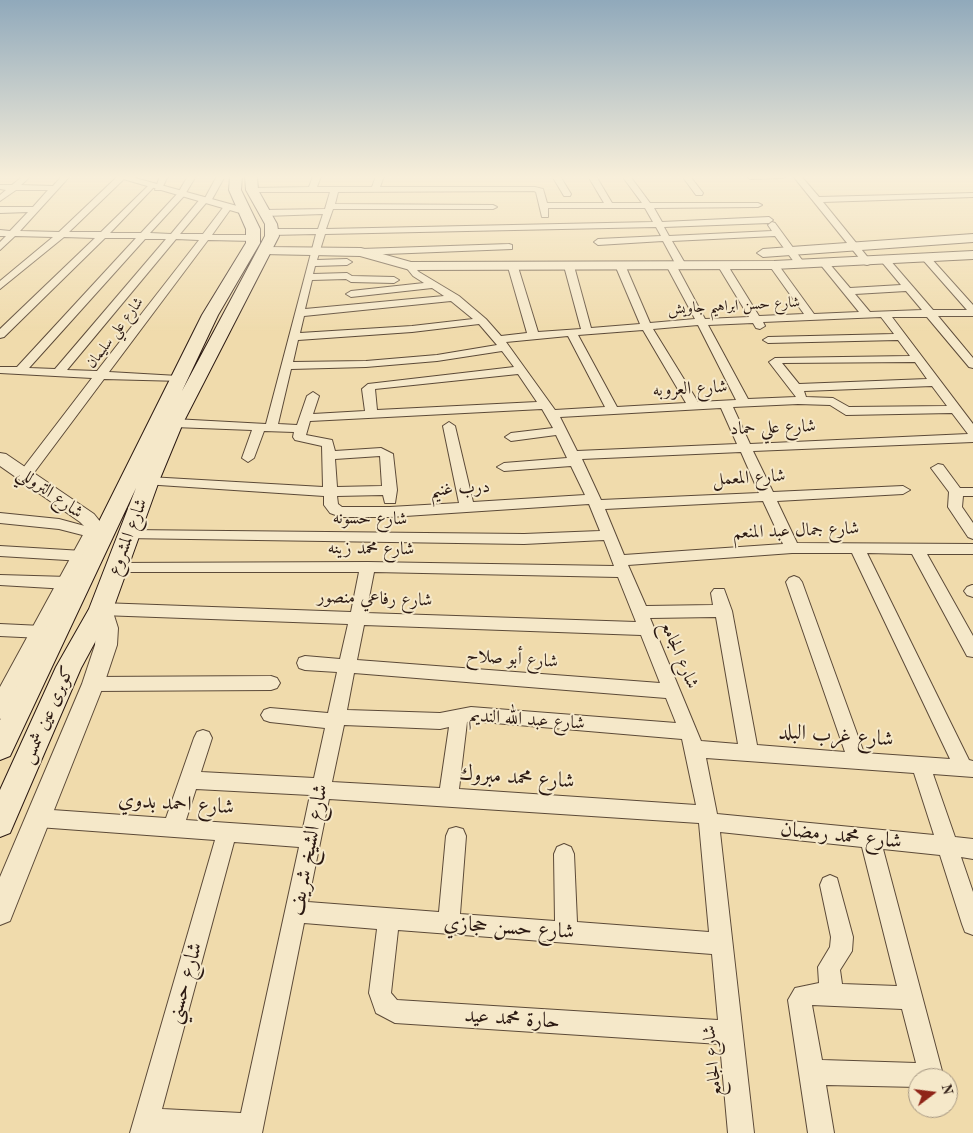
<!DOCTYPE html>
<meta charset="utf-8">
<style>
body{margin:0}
#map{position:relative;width:973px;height:1133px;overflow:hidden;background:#f0dbac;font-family:"Old Standard TT",serif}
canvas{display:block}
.north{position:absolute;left:908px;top:1068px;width:50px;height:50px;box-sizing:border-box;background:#f5e8c9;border:1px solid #a49580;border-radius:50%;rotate:75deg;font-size:14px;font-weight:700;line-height:20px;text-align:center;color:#2b1912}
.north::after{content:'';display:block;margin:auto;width:18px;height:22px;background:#8f2418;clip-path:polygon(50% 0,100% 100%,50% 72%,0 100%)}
</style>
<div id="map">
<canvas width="973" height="1133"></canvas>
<div class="north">N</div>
</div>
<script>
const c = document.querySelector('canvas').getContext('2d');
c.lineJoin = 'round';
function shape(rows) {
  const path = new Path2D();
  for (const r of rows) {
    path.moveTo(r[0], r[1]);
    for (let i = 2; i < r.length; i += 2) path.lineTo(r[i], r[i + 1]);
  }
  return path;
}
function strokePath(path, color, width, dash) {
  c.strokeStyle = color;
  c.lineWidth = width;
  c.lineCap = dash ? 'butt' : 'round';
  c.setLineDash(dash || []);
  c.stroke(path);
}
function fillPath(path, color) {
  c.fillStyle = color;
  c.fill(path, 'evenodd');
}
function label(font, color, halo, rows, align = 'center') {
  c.font = font + ' "Old Standard TT",Amiri,serif';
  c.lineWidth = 4;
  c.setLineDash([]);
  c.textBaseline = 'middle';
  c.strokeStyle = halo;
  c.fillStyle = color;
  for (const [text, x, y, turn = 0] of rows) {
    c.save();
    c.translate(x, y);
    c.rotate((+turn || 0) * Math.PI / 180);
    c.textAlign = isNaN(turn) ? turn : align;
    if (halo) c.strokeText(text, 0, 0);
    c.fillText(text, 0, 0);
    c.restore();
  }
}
const minor = shape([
 [23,176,31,176,21,185,53,186,62,176,70,176,20,231,59,232,118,176,124,176,124,179,69,232,101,232,150,184,154,186,153,188,110,233,141,233,178,193,188,176,196,176,184,196,150,233,171,234,201,198,205,198,217,176,225,176,210,203,206,203,180,234,203,234,225,205,228,205,232,207,212,235,254,235,258,238,254,241,208,240,109,372,178,376,184,379,182,381,104,379,30,478,25,479,20,478,18,475,20,472,92,378,0,373,0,367,17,367,136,238,105,238,4,337,0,338,0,329,95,238,64,237,0,289,0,281,53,237,15,236,0,250,0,242,6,236,0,236,0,230,10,231,28,212,0,213,0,207,33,207,48,190,16,190,0,201,0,195,6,190,0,189,0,185,12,185,23,176],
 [145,239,166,239,55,369,29,368,145,239],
 [176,239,199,240,97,371,67,370,176,239],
 [160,176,168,176,161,190,155,190,160,176],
 [313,176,321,176,317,187,372,187,376,176,384,176,380,187,535,187,543,189,547,203,604,203,588,176,596,176,612,203,642,203,622,176,630,176,650,203,758,203,762,205,758,207,654,208,662,222,769,217,773,220,769,223,664,227,669,236,772,231,768,225,772,222,775,223,805,264,797,266,775,236,672,241,686,265,681,268,676,265,663,241,598,245,594,242,598,239,661,236,656,227,325,234,317,260,347,259,352,262,347,265,315,266,313,274,347,273,352,276,394,277,399,280,394,283,351,282,346,279,312,280,305,309,444,296,432,288,351,297,346,294,351,291,424,283,413,276,405,266,410,263,419,272,459,296,486,319,501,336,527,333,508,267,513,264,518,267,538,332,581,329,564,266,569,263,574,266,591,328,640,324,615,265,620,262,625,265,650,323,695,319,666,265,671,262,676,265,705,319,749,317,718,266,723,263,728,266,759,316,804,314,769,265,774,262,777,263,814,314,859,312,820,264,828,262,850,288,901,285,881,261,886,258,889,259,933,310,967,310,923,260,921,258,926,255,929,256,973,305,973,316,938,316,973,358,973,368,969,367,927,317,892,317,973,424,973,442,753,451,773,492,903,486,910,490,903,494,777,501,797,543,973,544,973,554,927,554,973,636,973,657,967,656,912,554,867,553,969,760,973,761,973,777,933,774,955,837,973,839,973,859,961,857,973,892,973,935,965,932,962,924,940,855,883,849,942,1071,939,1078,918,1078,918,1087,826,1085,834,1133,808,1133,788,1000,795,988,819,983,818,967,830,947,831,937,820,885,823,878,830,875,837,878,853,937,852,951,840,970,842,984,897,986,862,847,720,832,754,1133,728,1133,720,1044,395,1023,376,1013,369,993,377,929,304,923,262,1133,130,1133,215,840,38,827,31,824,28,818,31,812,38,809,166,818,194,738,197,732,203,730,209,732,212,738,201,772,314,778,325,728,270,722,264,720,261,715,264,710,270,708,328,713,337,672,305,670,299,668,297,663,299,658,305,656,340,659,348,624,101,615,95,613,93,609,95,605,101,603,351,612,359,572,117,572,112,571,109,567,112,563,368,562,614,566,604,540,524,544,124,538,122,535,129,530,524,534,600,531,589,504,390,517,341,517,330,513,324,505,324,496,144,484,142,481,144,478,149,477,323,487,322,446,295,440,293,437,294,432,264,431,254,458,248,462,242,458,252,430,174,427,168,423,174,419,266,424,316,234,272,235,268,232,272,229,318,229,323,214,265,216,261,213,265,210,325,209,330,192,252,192,248,190,252,188,309,187,313,176],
 [534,191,536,192,542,217,548,217,548,208,645,208,653,222,326,229,333,209,493,209,497,207,493,205,335,204,338,192,534,191],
 [906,291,922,310,870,312,855,294,906,291],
 [451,301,473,319,412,326,300,333,304,316,451,301],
 [881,317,894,334,768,337,763,340,768,343,898,340,910,356,775,358,769,362,796,397,748,399,708,325,753,323,756,328,760,329,765,326,763,322,881,317],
 [479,324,497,345,437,355,366,361,293,362,298,340,412,332,479,324],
 [698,325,736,400,698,402,653,329,698,325],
 [643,330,686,403,617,407,578,335,643,330],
 [568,336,605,407,555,410,506,342,568,336],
 [502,351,514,367,368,384,362,389,365,411,313,414,319,396,313,392,307,396,297,425,278,424,291,369,366,367,437,361,502,351],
 [915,362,927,379,799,384,782,363,915,362],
 [518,374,537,402,377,410,375,389,518,374],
 [932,386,947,406,849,407,833,398,806,397,804,391,932,386],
 [798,404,830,405,846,415,952,413,968,434,750,444,733,407,798,404],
 [721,408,737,444,577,451,560,417,721,408],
 [542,409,553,428,511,433,505,437,511,441,556,435,567,458,504,463,497,467,504,471,571,466,585,495,473,502,455,426,449,422,443,426,459,503,390,507,342,507,338,504,337,496,383,495,385,503,395,503,397,490,393,454,381,448,335,451,332,440,306,435,310,421,542,409],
 [741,452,759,493,601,500,582,459,741,452],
 [380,456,382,486,337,487,335,459,380,456],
 [763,501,783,544,624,555,605,509,763,501],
 [792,553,852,553,950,759,864,753,802,582,799,578,794,576,789,578,786,582,845,752,757,745,732,611,724,589,714,589,711,593,713,605,646,606,628,565,792,553],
 [374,572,618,577,636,622,366,613,374,572],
 [716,617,738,744,701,741,650,618,716,617],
 [364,625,641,635,660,683,357,660,364,625],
 [354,673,666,698,676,723,471,707,440,713,347,710,354,673],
 [471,721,682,739,696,805,459,789,467,722,471,721],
 [344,725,440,729,449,727,440,788,332,782,344,725],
 [706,758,914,773,934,835,717,814,706,758],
 [196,789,310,795,303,828,186,820,196,789],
 [329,799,699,823,709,932,577,922,574,854,571,847,564,844,557,847,554,854,555,921,460,914,466,836,463,829,456,827,449,829,446,836,439,912,308,902,329,799],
 [234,842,299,847,241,1113,162,1109,234,842],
 [398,930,712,954,718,1020,397,1000,391,993,398,930],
 [812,1005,902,1009,916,1063,822,1060,812,1005],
 [552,176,560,176,571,194,570,196,564,196,552,176],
 [682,176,690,176,703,193,702,195,696,195,682,176],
 [747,176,786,176,782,178,750,179,747,176],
 [793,176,801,176,819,197,973,193,973,197,823,202,870,260,870,264,867,265,864,264,793,176],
 [509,244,512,245,512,249,361,255,356,252,361,249,509,244],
 [938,464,943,465,960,488,973,488,973,496,963,496,962,507,973,523,973,539,968,537,948,507,949,492,931,468,938,464],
 [0,513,59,519,107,532,109,535,102,540,59,529,0,523,0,513],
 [0,546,83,551,88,552,90,556,88,560,83,561,0,556,0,546],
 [0,575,68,577,73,579,76,583,73,587,68,589,0,585,0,575],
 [972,585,973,585,973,597,967,595,964,591,967,587,972,585],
 [0,624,42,626,48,628,50,632,48,636,42,638,0,636,0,624],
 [271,676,277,678,280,683,277,688,271,690,93,691,87,689,84,684,87,679,93,677,271,676]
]);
const tertiary = shape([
 [113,176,128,176,248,209,250,211,244,214,240,213,113,176],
 [973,234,973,242,763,257,757,253,763,249,973,234],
 [266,247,361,248,411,262,774,261,973,251,973,259,774,269,410,270,360,256,262,254,260,251,262,248,266,247],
 [0,453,6,454,94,514,102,524,104,533,8,716,0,719,0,687,84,533,84,526,80,522,0,466,0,453],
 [101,601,108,603,112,609,118,628,117,645,104,684,10,921,0,925,0,877,82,684,95,645,96,628,90,609,94,603,101,601]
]);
const secondary = shape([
 [230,176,242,176,241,190,260,229,260,243,218,315,182,391,265,236,265,224,246,190,245,176,257,176,258,190,277,224,279,236,183,423,159,481,113,609,81,668,10,833,0,837,0,790,56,667,89,609,136,488,10,756,0,760,0,720,202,315,246,243,246,229,229,190,230,176]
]);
const farStreetnames = [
 ["شارع حسن ابراهيم جاويش",734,306,-3],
 ["شارع علي سليمان",115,333,-53]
];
const streetNames = [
 ["شارع العروبه",690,389,-3],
 ["شارع علي حماد",773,428,-2],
 ["شارع المعمل",749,478,-3],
 ["درب غنيم",460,489,-4],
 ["شارع التروللي",50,493,35],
 ["شارع حسونه",370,519,1],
 ["شارع جمال عبد المنعم",796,531,-2],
 ["شارع المشروع",128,537,-69],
 ["شارع محمد زينه",371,549,1],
 ["شارع رفاعي منصور",375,599,2],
 ["شارع الجامع",679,655,67],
 ["شارع أبو صلاح",512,659,4],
 ["كوبرى عين شمس",48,715,-66],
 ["شارع عبد الله النديم",527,720,4],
 ["شارع الجامع",713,1061,-96]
];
const nearStreetnames = [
 ["شارع غرب البلد",836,736,4],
 ["شارع محمد مبروك",517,778,4],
 ["شارع احمد بدوي",176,804,4],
 ["شارع محمد رمضان",841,836,6],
 ["شارع الشيخ شريف",309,850,-79],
 ["شارع حسن حجازي",509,928,4],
 ["شارع حسني",185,983,-74],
 ["حارة محمد عيد",512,1019,4]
];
strokePath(minor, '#5c4a38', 2);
strokePath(tertiary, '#5c4a38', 2);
strokePath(secondary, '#2b1912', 2);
fillPath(minor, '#f5e8c9');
fillPath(tertiary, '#f5e8c9');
fillPath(secondary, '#f5e8c9');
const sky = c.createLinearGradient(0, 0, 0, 334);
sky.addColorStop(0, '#90a9bb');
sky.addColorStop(0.53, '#f8efda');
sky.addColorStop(1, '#f8efda00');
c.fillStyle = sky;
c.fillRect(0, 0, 973, 334);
label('15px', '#2b1912', '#f5e8c9', farStreetnames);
label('18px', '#2b1912', '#f5e8c9', streetNames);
label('21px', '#2b1912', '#f5e8c9', nearStreetnames);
</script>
